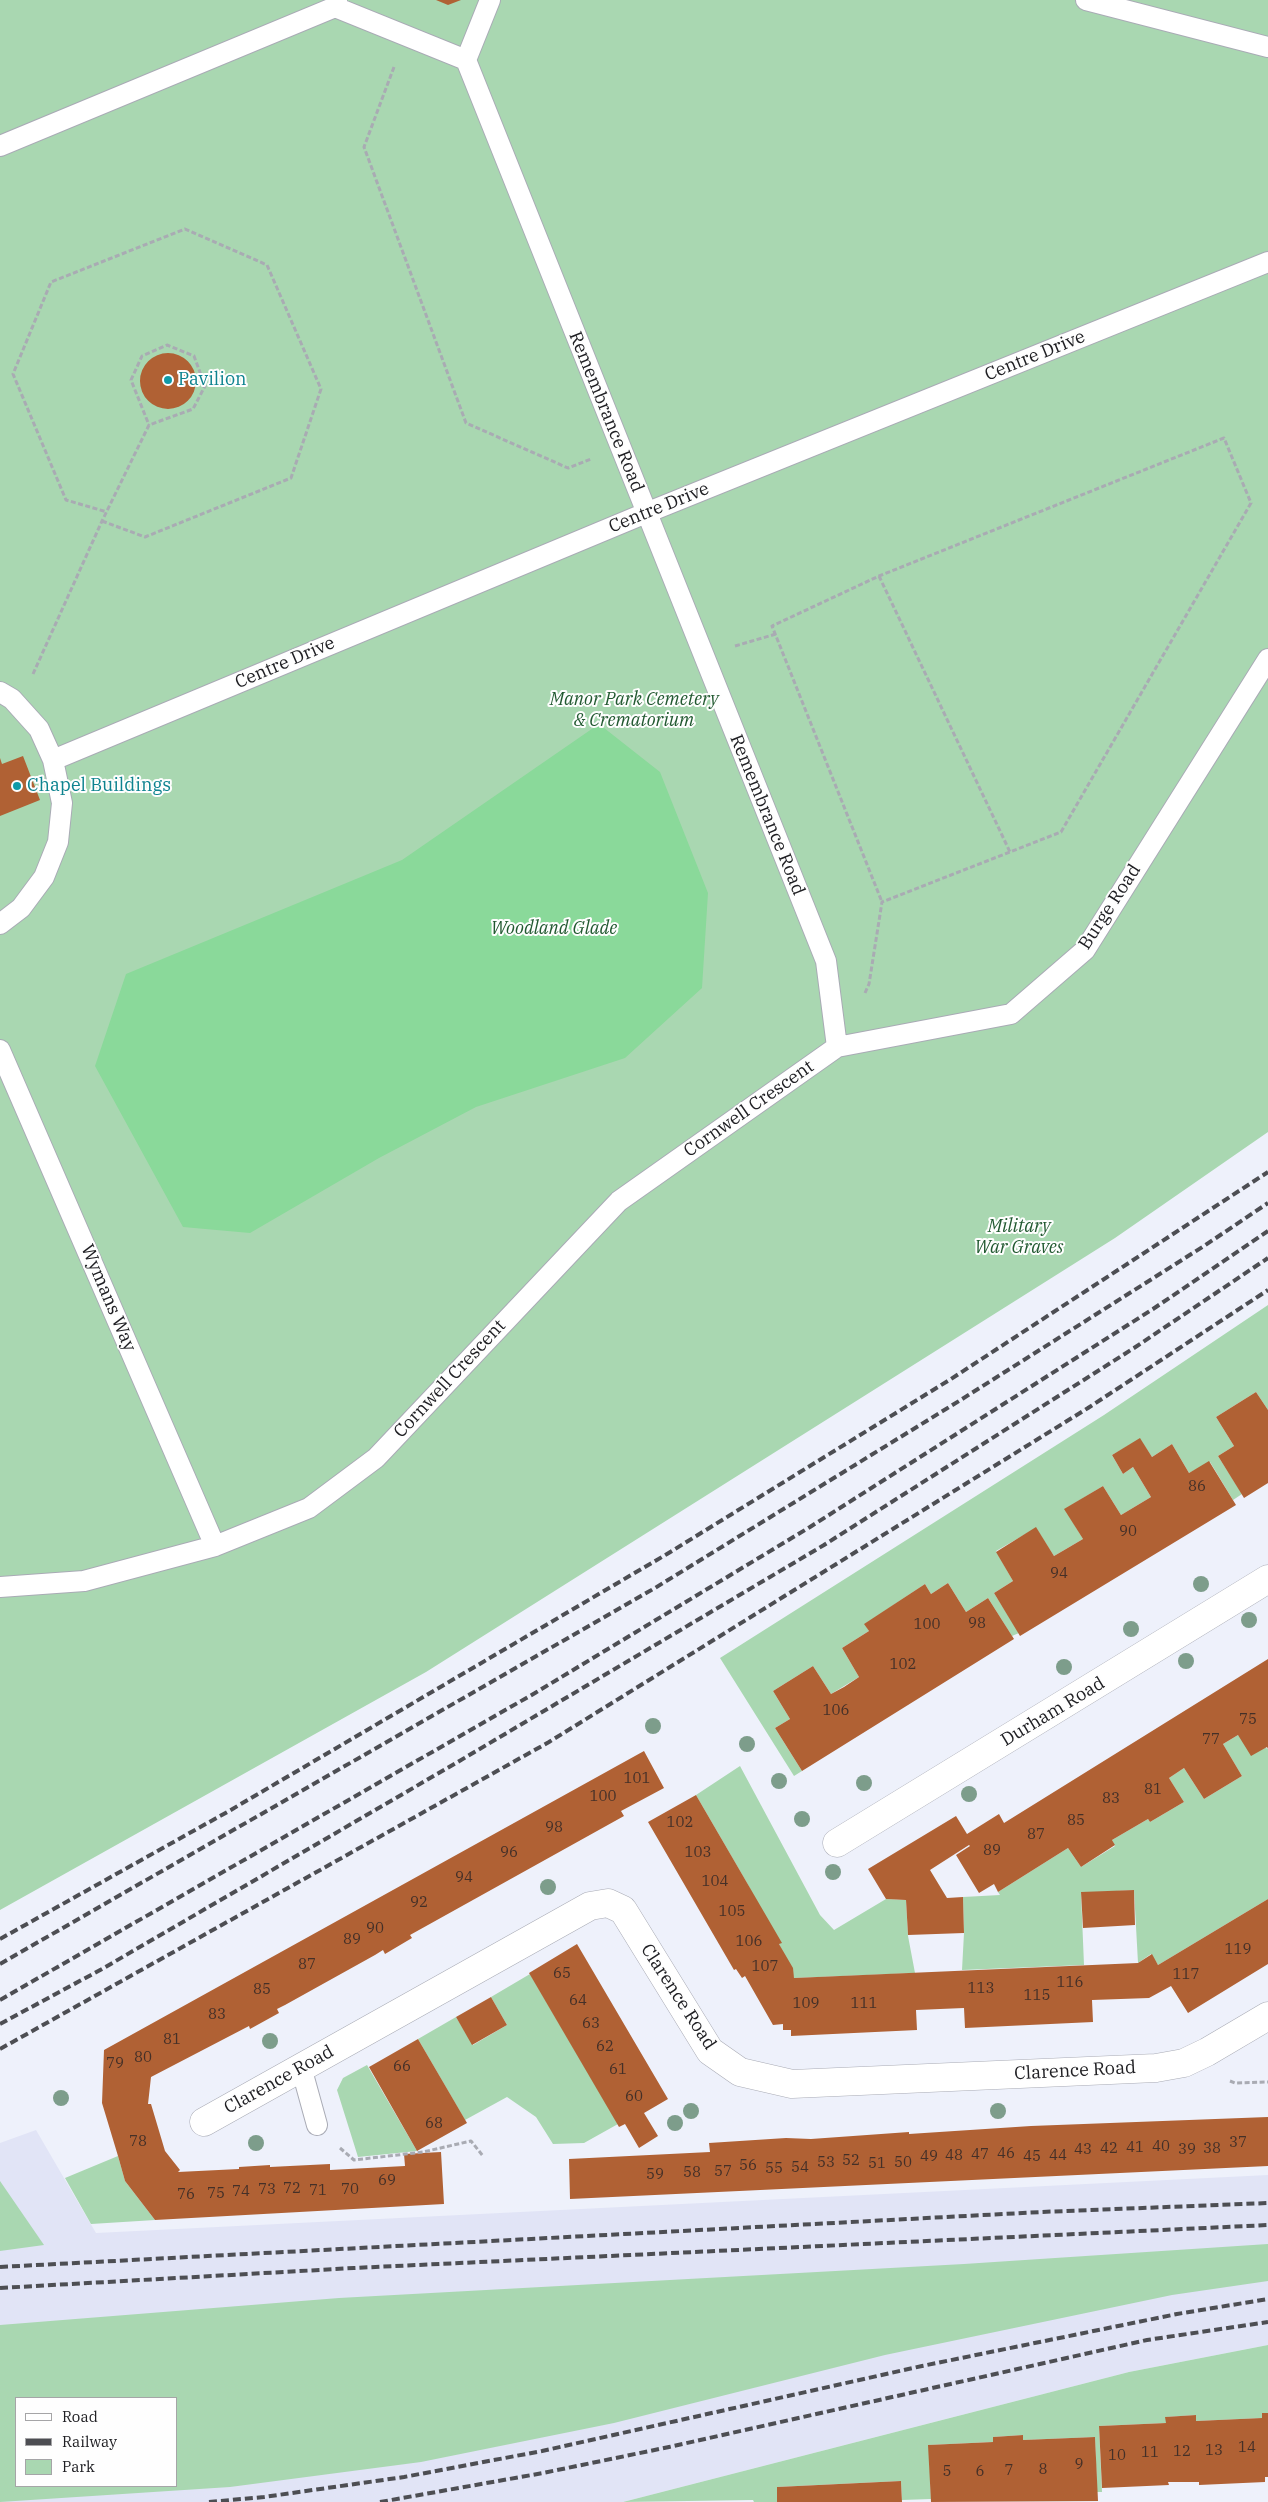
<!DOCTYPE html>
<style>
body{margin:0}
#map{position:relative;width:1268px;height:2502px;overflow:hidden;background:#eef1fb;font-family:"IBM Plex Serif",serif}
canvas{display:block}
.legend{position:absolute;left:15px;top:2397px;width:162px;height:90px;box-sizing:border-box;background:#fefefe;border:1px solid #a5a5a7;margin:0;padding:6px 9px;list-style:none;font-size:15px;color:#202024}
.legend li{display:flex;align-items:center;gap:10px;height:25px}
.legend b{width:25px;border:1px solid #a5a5a7}
</style>
<div id="map">
<canvas width="1268" height="2502"></canvas>
<ul class="legend">
<li><b style="height:6px;background:#fff"></b>Road</li>
<li><b style="height:6px;background:#4d4e53"></b>Railway</li>
<li><b style="height:14px;background:#a9d7b1"></b>Park</li>
</ul>
</div>
<script>
const c = document.querySelector('canvas').getContext('2d');
c.lineJoin = 'round';
function fillPath(path, color) {
  c.fillStyle = color;
  c.fill(path, 'evenodd');
}
function shape(rows) {
  const path = new Path2D();
  for (const r of rows) {
    if (r.length === 3) {
      path.moveTo(r[0] + r[2], r[1]);
      path.arc(r[0], r[1], r[2], 0, 2 * Math.PI);
      continue;
    }
    path.moveTo(r[0], r[1]);
    for (let i = 2; i < r.length; i += 2) path.lineTo(r[i], r[i + 1]);
  }
  return path;
}
function strokePath(path, color, width, dash) {
  c.strokeStyle = color;
  c.lineWidth = width;
  c.lineCap = dash ? 'butt' : 'round';
  c.setLineDash(dash || []);
  c.stroke(path);
}
function label(font, color, halo, rows, align = 'center') {
  c.font = font + ' "IBM Plex Serif",serif';
  c.lineWidth = 4;
  c.setLineDash([]);
  c.textBaseline = 'middle';
  c.strokeStyle = halo;
  c.fillStyle = color;
  for (const [text, x, y, turn = 0] of rows) {
    c.save();
    c.translate(x, y);
    c.rotate((+turn || 0) * Math.PI / 180);
    c.textAlign = isNaN(turn) ? turn : align;
    if (halo) c.strokeText(text, 0, 0);
    c.fillText(text, 0, 0);
    c.restore();
  }
}
const built = shape([
 [36,2130,96,2233,1268,2175,1268,2345,1129,2372,623,2502,0,2502,0,2143],
 [16,2398,176,2398,176,2486,16,2486]
]);
const green = shape([
 [0,0,1268,0,1268,1132,1115,1238,426,1672,0,1910],
 [1268,1305,1268,1410,1256,1392,1216,1417,1234,1446,1218,1456,1242,1494,1233,1500,1210,1462,1189,1473,1172,1444,1152,1457,1140,1439,1112,1455,1123,1474,1133,1467,1151,1497,1121,1515,1103,1486,1065,1509,1083,1539,1066,1549,1054,1556,1036,1528,996,1551,1013,1581,994,1593,1019,1633,1012,1636,988,1598,966,1612,948,1583,931,1594,925,1584,865,1624,869,1631,842,1648,859,1677,831,1694,813,1666,773,1691,790,1719,775,1728,802,1771,794,1776,720,1658,1104,1415],
 [1238,1735,1268,1749,1268,1899,1158,1965,1151,1954,1138,1963,1134,1890,1081,1893,1084,1965,962,1970,964,1933,963,1897,1000,1895,998,1892,1068,1848,1081,1867,1115,1846,1112,1840,1148,1819,1150,1822,1184,1802,1169,1778,1184,1768,1204,1799,1242,1776,1223,1744],
 [740,1766,820,1915,834,1930,886,1899,906,1900,908,1936,915,1973,794,1978,779,1944,747,1883,696,1795],
 [530,1974,618,2124,584,2143,553,2144,536,2117,507,2097,465,2120,418,2039,456,2017,473,2045,507,2025,491,1997],
 [367,2065,385,2096,417,2151,358,2157,337,2090,343,2078],
 [118,2156,125,2181,155,2220,91,2224,65,2178],
 [0,2181,44,2245,0,2251],
 [1268,2244,1268,2281,1172,2295,885,2355,614,2423,421,2462,230,2487,0,2502,0,2325,339,2298,964,2264],
 [16,2398,176,2398,176,2486,16,2486],
 [1268,2345,1268,2413,1262,2413,1262,2418,1196,2421,1196,2415,1166,2417,1166,2423,1099,2426,1102,2492,1097,2492,1095,2437,1023,2440,1023,2435,993,2437,993,2442,929,2445,931,2499,902,2500,901,2481,777,2487,777,2502,754,2502,753,2500,623,2502,1129,2372]
]);
const forest = shape([
 [599,724,660,772,708,893,702,988,625,1058,476,1107,379,1158,250,1233,183,1227,95,1066,126,974,402,860]
]);
const building = shape([
 [436,0,461,0,448,5],
 [168,381,28],
 [23,756,40,800,0,816,0,758,2,764],
 [1256,1392,1268,1410,1268,1483,1244,1498,1218,1456,1234,1446,1216,1417],
 [1140,1438,1152,1457,1172,1444,1189,1473,1209,1461,1236,1505,1020,1636,994,1593,1013,1581,996,1552,1036,1527,1054,1556,1066,1549,1083,1539,1064,1509,1103,1486,1121,1515,1151,1497,1133,1467,1123,1474,1112,1455],
 [948,1583,966,1612,988,1598,1014,1639,802,1771,775,1728,790,1719,773,1691,813,1666,831,1694,844,1687,859,1677,842,1648,869,1631,864,1624,925,1584,931,1594],
 [1268,1659,1268,1749,1267,1747,1251,1756,1238,1735,1223,1744,1242,1776,1204,1799,1184,1768,1169,1778,1184,1802,1150,1822,1148,1819,1112,1840,1115,1845,1081,1867,1068,1848,998,1892,994,1884,979,1893,956,1855,970,1846,969,1845,930,1870,947,1898,963,1897,964,1933,908,1935,906,1900,886,1899,868,1869,956,1816,967,1834,999,1814,1004,1823],
 [644,1751,664,1788,621,1811,624,1816,410,1935,412,1938,385,1954,383,1950,375,1955,285,2005,277,2009,279,2013,250,2029,249,2026,151,2077,148,2104,151,2104,165,2151,180,2170,178,2172,239,2169,239,2167,270,2165,270,2167,330,2164,330,2170,405,2166,404,2154,441,2152,444,2204,155,2220,125,2181,118,2156,102,2103,104,2050],
 [696,1795,782,1943,779,1944,793,1968,794,1978,1138,1963,1152,1954,1158,1965,1268,1899,1268,1964,1188,2013,1171,1986,1149,1998,1092,2000,1093,2022,965,2028,964,2008,916,2010,917,2030,791,2036,791,2030,783,2030,783,2024,773,2025,745,1976,742,1978,736,1969,734,1970,648,1822],
 [1134,1890,1135,1925,1083,1928,1081,1892],
 [577,1944,668,2099,644,2113,658,2136,639,2148,625,2124,619,2127,529,1973],
 [491,1997,507,2025,472,2045,456,2017],
 [418,2039,467,2123,417,2151,369,2067],
 [1268,2117,1268,2166,570,2199,569,2159,710,2152,709,2143,786,2138,811,2139,909,2132,909,2134,1031,2126],
 [1262,2413,1268,2413,1268,2477,1265,2477,1265,2482,1199,2485,1199,2482,1168,2482,1169,2485,1102,2488,1099,2426,1166,2423,1165,2417,1196,2415,1196,2421,1262,2418],
 [1023,2435,1023,2440,1095,2437,1098,2501,931,2502,928,2445,993,2442,993,2437],
 [901,2481,902,2502,777,2502,777,2487]
]);
const path = shape([
 [394,67,364,147,466,423,568,468,591,459],
 [102,521,145,537,291,478,321,389,267,265,185,229,51,282,13,374,66,500,107,512],
 [879,576,1010,852],
 [735,646,776,634],
 [33,674,102,521,149,425,193,409,205,386,194,356,167,345,142,356,131,380,149,425],
 [865,993,869,984,882,902,1061,832,1251,503,1224,438,879,576,772,626,882,902],
 [1230,2081,1235,2083,1268,2082],
 [340,2148,354,2160,423,2152,471,2141,483,2156]
]);
const service = shape([
 [337,0,335,7,466,60,490,0],
 [1086,0,1268,47],
 [466,60,826,961,837,1047],
 [0,146,335,7],
 [0,692,12,699,39,729,53,760,62,803,58,842,44,877,21,908,0,924],
 [53,760,646,513,1268,262],
 [0,1050,215,1546],
 [0,1587,84,1581,215,1546,309,1508,376,1458,619,1201,837,1047,1011,1014,1085,950,1268,659],
 [301,2067,317,2125]
]);
const minor = shape([
 [837,1843,1268,1579],
 [204,2122,590,1906,608,1903,623,1910,710,2051,740,2072,792,2084,1156,2068,1184,2063,1207,2052,1268,2016]
]);
const rail = shape([
 [0,1939,229,1811,667,1554,951,1379,1268,1172],
 [0,1964,655,1588,959,1401,1204,1246,1268,1203],
 [0,2000,535,1693,810,1527,1153,1309,1268,1231],
 [0,2024,102,1969,456,1763,824,1545,1134,1348,1268,1258],
 [0,2049,549,1742,1088,1408,1268,1290],
 [0,2267,1041,2212,1268,2203],
 [0,2288,354,2268,1268,2225],
 [209,2502,264,2497,404,2477,542,2451,922,2366,1177,2314,1268,2299],
 [380,2502,543,2473,669,2447,1147,2340,1268,2322]
]);
const trees = [
 [1201,1584],
 [1249,1620],
 [1131,1629],
 [1186,1661],
 [1064,1667],
 [653,1726],
 [747,1744],
 [779,1781],
 [864,1783],
 [969,1794],
 [802,1819],
 [833,1872],
 [548,1887],
 [270,2041],
 [61,2098],
 [691,2111],
 [998,2111],
 [675,2123],
 [256,2143]
];
const markers = [
 [168,380,5,"#0f9aa8"],
 [17,786,5,"#0f9aa8"]
];
const numberNames = [
 ["86",1197,1487],
 ["90",1128,1532],
 ["94",1059,1574],
 ["98",977,1624],
 ["100",927,1625],
 ["102",903,1665],
 ["106",836,1711],
 ["75",1248,1720],
 ["77",1211,1740],
 ["101",637,1779],
 ["81",1153,1790],
 ["100",603,1797],
 ["83",1111,1799],
 ["85",1076,1821],
 ["102",680,1823],
 ["98",554,1828],
 ["87",1036,1835],
 ["89",992,1851],
 ["96",509,1853],
 ["103",698,1853],
 ["94",464,1878],
 ["104",715,1882],
 ["92",419,1903],
 ["105",732,1912],
 ["90",375,1929],
 ["89",352,1940],
 ["106",749,1942],
 ["119",1238,1950],
 ["87",307,1965],
 ["107",765,1967],
 ["65",562,1974],
 ["117",1186,1975],
 ["116",1070,1983],
 ["113",981,1989],
 ["85",262,1990],
 ["115",1037,1996],
 ["64",578,2001],
 ["109",806,2004],
 ["111",864,2004],
 ["83",217,2015],
 ["63",591,2024],
 ["81",172,2040],
 ["62",605,2047],
 ["80",143,2058],
 ["79",115,2064],
 ["66",402,2067],
 ["61",618,2070],
 ["60",634,2097],
 ["68",434,2124],
 ["78",138,2142],
 ["37",1238,2143],
 ["40",1161,2147],
 ["41",1135,2148],
 ["42",1109,2149],
 ["38",1212,2149],
 ["43",1083,2150],
 ["39",1187,2150],
 ["46",1006,2154],
 ["47",980,2155],
 ["48",954,2156],
 ["44",1058,2156],
 ["49",929,2157],
 ["45",1032,2157],
 ["52",851,2161],
 ["53",826,2163],
 ["50",903,2163],
 ["51",877,2164],
 ["56",748,2166],
 ["54",800,2168],
 ["55",774,2169],
 ["57",723,2172],
 ["58",692,2173],
 ["59",655,2175],
 ["69",387,2181],
 ["72",292,2189],
 ["73",267,2190],
 ["70",350,2190],
 ["71",318,2191],
 ["74",241,2192],
 ["75",216,2194],
 ["76",186,2195],
 ["14",1247,2448],
 ["13",1214,2451],
 ["12",1182,2452],
 ["11",1150,2453],
 ["10",1117,2456],
 ["9",1079,2465],
 ["8",1043,2470],
 ["7",1009,2471],
 ["5",947,2472],
 ["6",980,2472]
];
const streetNames = [
 ["Centre Drive",1035,356,-22],
 ["Remembrance Road",606,412,68],
 ["Centre Drive",659,508,-22],
 ["Centre Drive",285,663,-23],
 ["Remembrance Road",767,815,68],
 ["Burge Road",1110,907,-57],
 ["Cornwell Crescent",749,1109,-35],
 ["Wymans Way",108,1298,67],
 ["Cornwell Crescent",450,1379,-47],
 ["Durham Road",1053,1712,-31],
 ["Clarence Road",678,1997,57],
 ["Clarence Road",1075,2071,-3],
 ["Clarence Road",279,2080,-29]
];
const cultureNames = [
 ["Pavilion",178,380],
 ["Chapel Buildings",27,786]
];
const parkNames = [
 ["Manor Park Cemetery",634,700],
 ["& Crematorium",634,721],
 ["Woodland Glade",554,929],
 ["Military",1019,1227],
 ["War Graves",1019,1248]
];
fillPath(built, '#e1e4f6');
fillPath(green, '#a9d7b1');
fillPath(forest, '#8ad99a');
fillPath(building, '#b06134');
strokePath(service, '#a9abb5', 22);
strokePath(minor, '#a9abb5', 29);
strokePath(path, '#a9abb3', 3, [5, 2.5]);
strokePath(service, '#fff', 20);
strokePath(minor, '#fff', 28);
strokePath(rail, '#4d4e53', 4, [8, 4]);
c.fillStyle = '#7d9d8b';
for (const [x, y] of trees) {
  c.beginPath();
  c.arc(x, y, 8, 0, 2 * Math.PI);
  c.fill();
}
for (const [x, y, r, color] of markers) {
  const dot = new Path2D();
  dot.arc(x, y, r, 0, 2 * Math.PI);
  c.fillStyle = color;
  c.fill(dot);
  strokePath(dot, '#fefefe', 2);
}
label('15px', '#443028', null, numberNames);
label('18px', '#202024', '#fefefe', streetNames);
label('18px', '#0d838f', '#fefefe', cultureNames, 'left');
label('italic 18px', '#215930', '#fefefe', parkNames);
</script>
